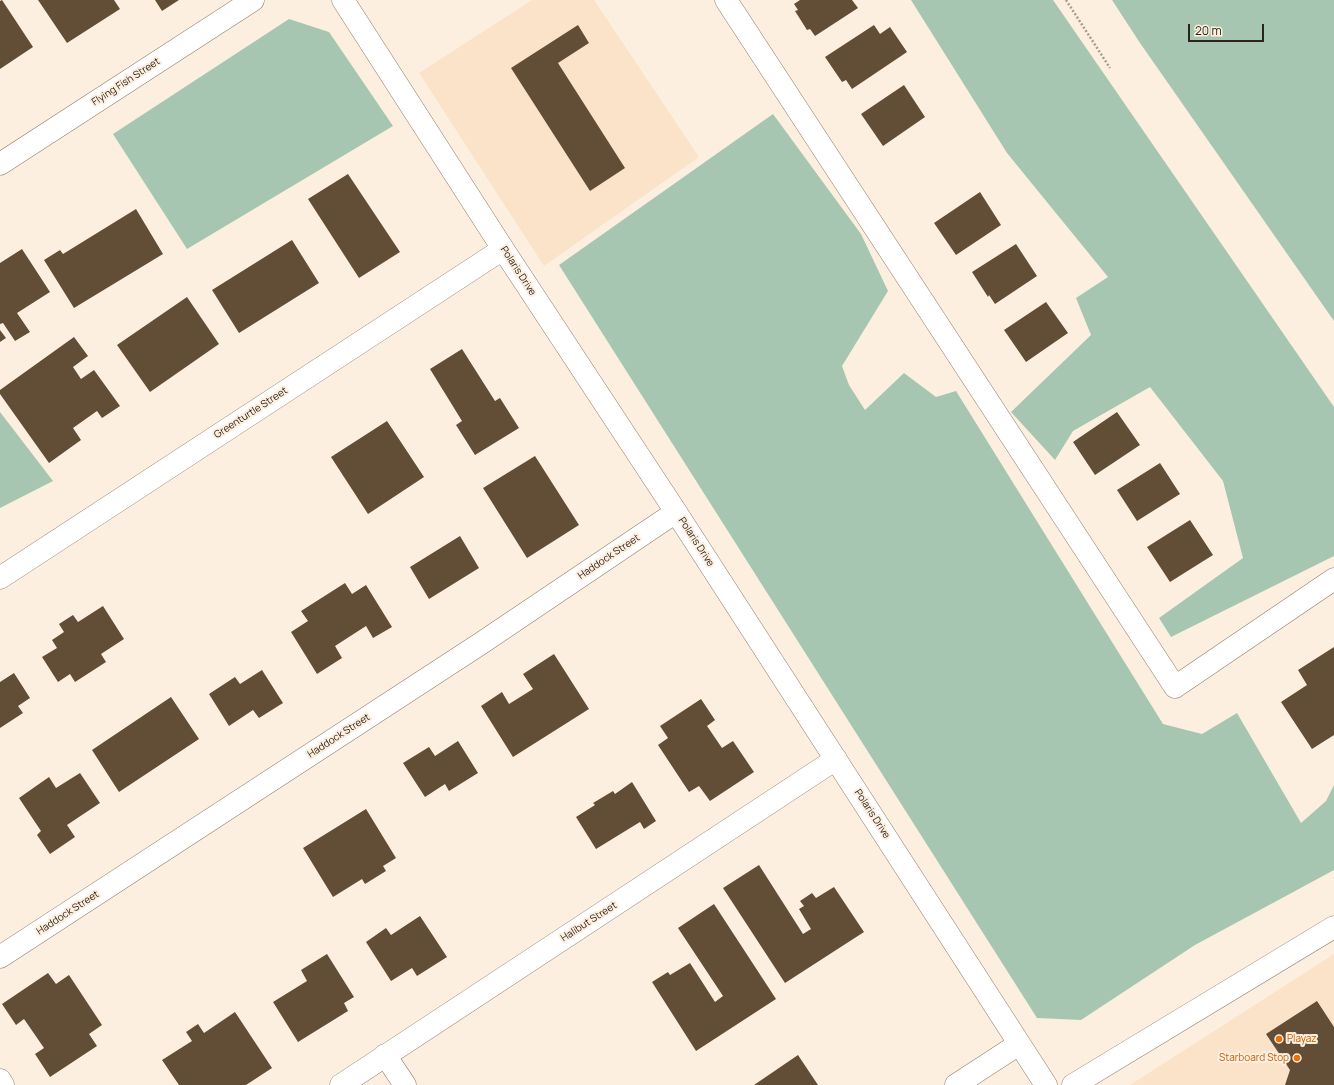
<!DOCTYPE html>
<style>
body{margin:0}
#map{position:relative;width:1334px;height:1085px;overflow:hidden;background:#fdefdf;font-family:Manrope,sans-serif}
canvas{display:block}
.scale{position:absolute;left:1188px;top:24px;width:76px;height:18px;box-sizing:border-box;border:2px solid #2c231a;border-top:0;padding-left:5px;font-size:12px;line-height:14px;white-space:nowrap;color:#2c231a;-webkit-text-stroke:3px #fdefdf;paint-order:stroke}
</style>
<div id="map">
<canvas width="1334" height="1085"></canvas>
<div class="scale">20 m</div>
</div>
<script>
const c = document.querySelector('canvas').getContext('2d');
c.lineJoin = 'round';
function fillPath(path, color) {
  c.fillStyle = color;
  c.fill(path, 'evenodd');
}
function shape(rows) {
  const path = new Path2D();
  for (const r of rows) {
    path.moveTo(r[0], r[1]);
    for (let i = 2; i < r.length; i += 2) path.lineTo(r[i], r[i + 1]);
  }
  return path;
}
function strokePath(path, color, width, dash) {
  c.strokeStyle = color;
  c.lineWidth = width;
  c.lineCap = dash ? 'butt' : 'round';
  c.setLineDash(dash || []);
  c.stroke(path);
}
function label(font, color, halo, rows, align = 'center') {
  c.font = font + ' Manrope,sans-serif';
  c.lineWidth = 4;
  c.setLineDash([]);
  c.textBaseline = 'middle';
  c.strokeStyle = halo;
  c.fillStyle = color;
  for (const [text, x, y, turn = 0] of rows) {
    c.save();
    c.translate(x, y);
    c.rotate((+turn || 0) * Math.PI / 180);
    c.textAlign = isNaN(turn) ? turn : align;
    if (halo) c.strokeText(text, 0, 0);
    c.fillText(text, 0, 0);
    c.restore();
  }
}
const built = shape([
 [532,0,594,0,699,157,544,266,419,73],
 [1334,954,1334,1085,1130,1085]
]);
const forest = shape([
 [911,0,1053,0,1334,407,1334,556,1171,637,1159,618,1243,558,1223,481,1150,387,1073,431,1055,460,1011,412,1091,335,1076,298,1108,277,1007,153],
 [1112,0,1334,0,1334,321,1140,43],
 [289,19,329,32,393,126,187,249,113,134],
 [773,114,861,234,888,291,842,366,849,385,865,410,904,373,936,397,956,391,1163,724,1202,734,1237,713,1301,823,1326,801,1334,785,1334,870,1195,945,1081,1020,1037,1018,559,265],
 [0,412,53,481,0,508]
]);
const building = shape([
 [2,0,33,47,0,69,0,1],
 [38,0,114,0,120,9,67,43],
 [155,0,179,0,162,11],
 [800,0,852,0,858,8,815,36,810,29,807,30,795,11,798,10,794,4],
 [578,25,589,43,558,63,625,168,590,191,511,68],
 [874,25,880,34,890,27,907,52,852,89,846,80,842,82,825,57],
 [904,85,925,117,883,146,861,114],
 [348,174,400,252,359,278,308,199],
 [980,192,1001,225,956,255,934,223],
 [136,209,163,254,74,308,44,260,60,250,63,254],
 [292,240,319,283,239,333,212,290],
 [1016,244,1037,276,995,304,989,295,988,297,972,272],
 [22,249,50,292,17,313,30,332,15,341,3,323,0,324,0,263],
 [187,297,219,344,150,392,117,345],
 [1046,302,1068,333,1026,362,1004,330],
 [0,330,6,338,0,342],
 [74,337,88,356,73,367,81,379,94,370,120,406,102,418,97,411,73,428,81,440,49,463,0,394,0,390],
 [462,349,495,401,500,398,519,428,475,455,456,425,462,421,430,369],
 [1117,412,1140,445,1095,475,1073,442],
 [387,421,424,477,368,514,331,457],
 [535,456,579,525,527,558,483,488],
 [1160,463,1180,494,1137,521,1117,490],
 [1190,520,1213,555,1170,582,1147,547],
 [460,536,479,568,429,599,410,567],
 [345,583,352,594,366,585,392,627,373,638,366,626,335,646,342,658,317,674,291,632,308,621,301,611],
 [103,606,124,639,101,654,106,662,75,682,70,674,58,682,42,657,57,648,52,640,64,632,59,624,73,615,78,622],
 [1334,647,1334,735,1312,749,1281,702,1307,685,1298,670],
 [554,654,589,709,513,757,481,706,502,692,509,704,533,689,523,674],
 [262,670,283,703,259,718,253,710,229,726,209,694,235,677,240,684],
 [14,673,30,698,18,706,23,713,0,728,0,682],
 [171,697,199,739,119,792,92,750],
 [701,699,715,720,707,726,722,748,733,741,754,772,710,801,699,786,689,792,658,745,668,738,660,726],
 [458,741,478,773,449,791,445,784,425,797,403,763,429,747,435,756],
 [80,773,100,803,67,825,75,837,50,854,37,835,41,831,19,798,49,777,56,788],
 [632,782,656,821,644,829,640,822,596,849,576,817,595,805,593,803,613,791,615,794],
 [366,809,396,858,383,866,386,871,365,884,362,879,333,897,303,848],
 [759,865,803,934,811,929,799,909,804,906,800,901,812,893,816,898,834,887,864,932,785,983,723,888],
 [714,904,776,999,696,1051,652,982,668,972,670,975,690,963,715,1002,723,996,678,928],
 [420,916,447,957,417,976,412,968,391,981,366,942,386,928,391,935],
 [327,954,354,997,344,1003,348,1011,298,1042,273,1002,307,981,301,970],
 [48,973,56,984,69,975,102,1025,89,1034,97,1046,50,1077,35,1054,44,1048,24,1019,16,1025,2,1004],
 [1317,1001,1334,1027,1334,1085,1285,1085,1290,1070,1266,1034],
 [235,1012,272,1068,246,1085,179,1085,162,1060,192,1041,186,1032,198,1024,204,1033],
 [798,1055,818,1085,754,1085]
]);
const path = shape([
 [1066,0,1110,68]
]);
const minor = shape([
 [343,0,503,249,676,512,1046,1085],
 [726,0,1175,687,1334,579],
 [0,164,253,0],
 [0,578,503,249],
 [0,957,480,644,676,512],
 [385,1055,405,1085],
 [0,1080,3,1085],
 [341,1085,836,759],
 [956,1085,1019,1044],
 [1073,1085,1334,927]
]);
const markers = [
 [1279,1039,4,"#e8710a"],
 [1297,1058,4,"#e8710a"]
];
const streetNames = [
 ["Flying Fish Street",126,82,-33],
 ["Polaris Drive",518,271,57],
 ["Greenturtle Street",251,413,-33],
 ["Polaris Drive",696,542,57],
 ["Haddock Street",609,557,-34],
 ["Haddock Street",339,736,-33],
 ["Polaris Drive",872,814,57],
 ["Haddock Street",68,913,-33],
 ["Halibut Street",589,922,-33]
];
const foodNames = [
 ["Playaz",1287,1039],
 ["Starboard Stop",1289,1058,"right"]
];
fillPath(built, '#fbe3ca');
fillPath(forest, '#a7c6b1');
fillPath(building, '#624d36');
strokePath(minor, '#937d66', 23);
strokePath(path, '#a79b8e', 2.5, [2, 2]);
strokePath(minor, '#fff', 22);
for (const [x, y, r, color] of markers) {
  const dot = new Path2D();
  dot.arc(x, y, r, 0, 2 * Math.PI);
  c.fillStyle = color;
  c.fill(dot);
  strokePath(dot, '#fdefdf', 1.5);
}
label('10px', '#2c231a', '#fdefdf', streetNames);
label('10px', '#c56008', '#fdefdf', foodNames, 'left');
</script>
